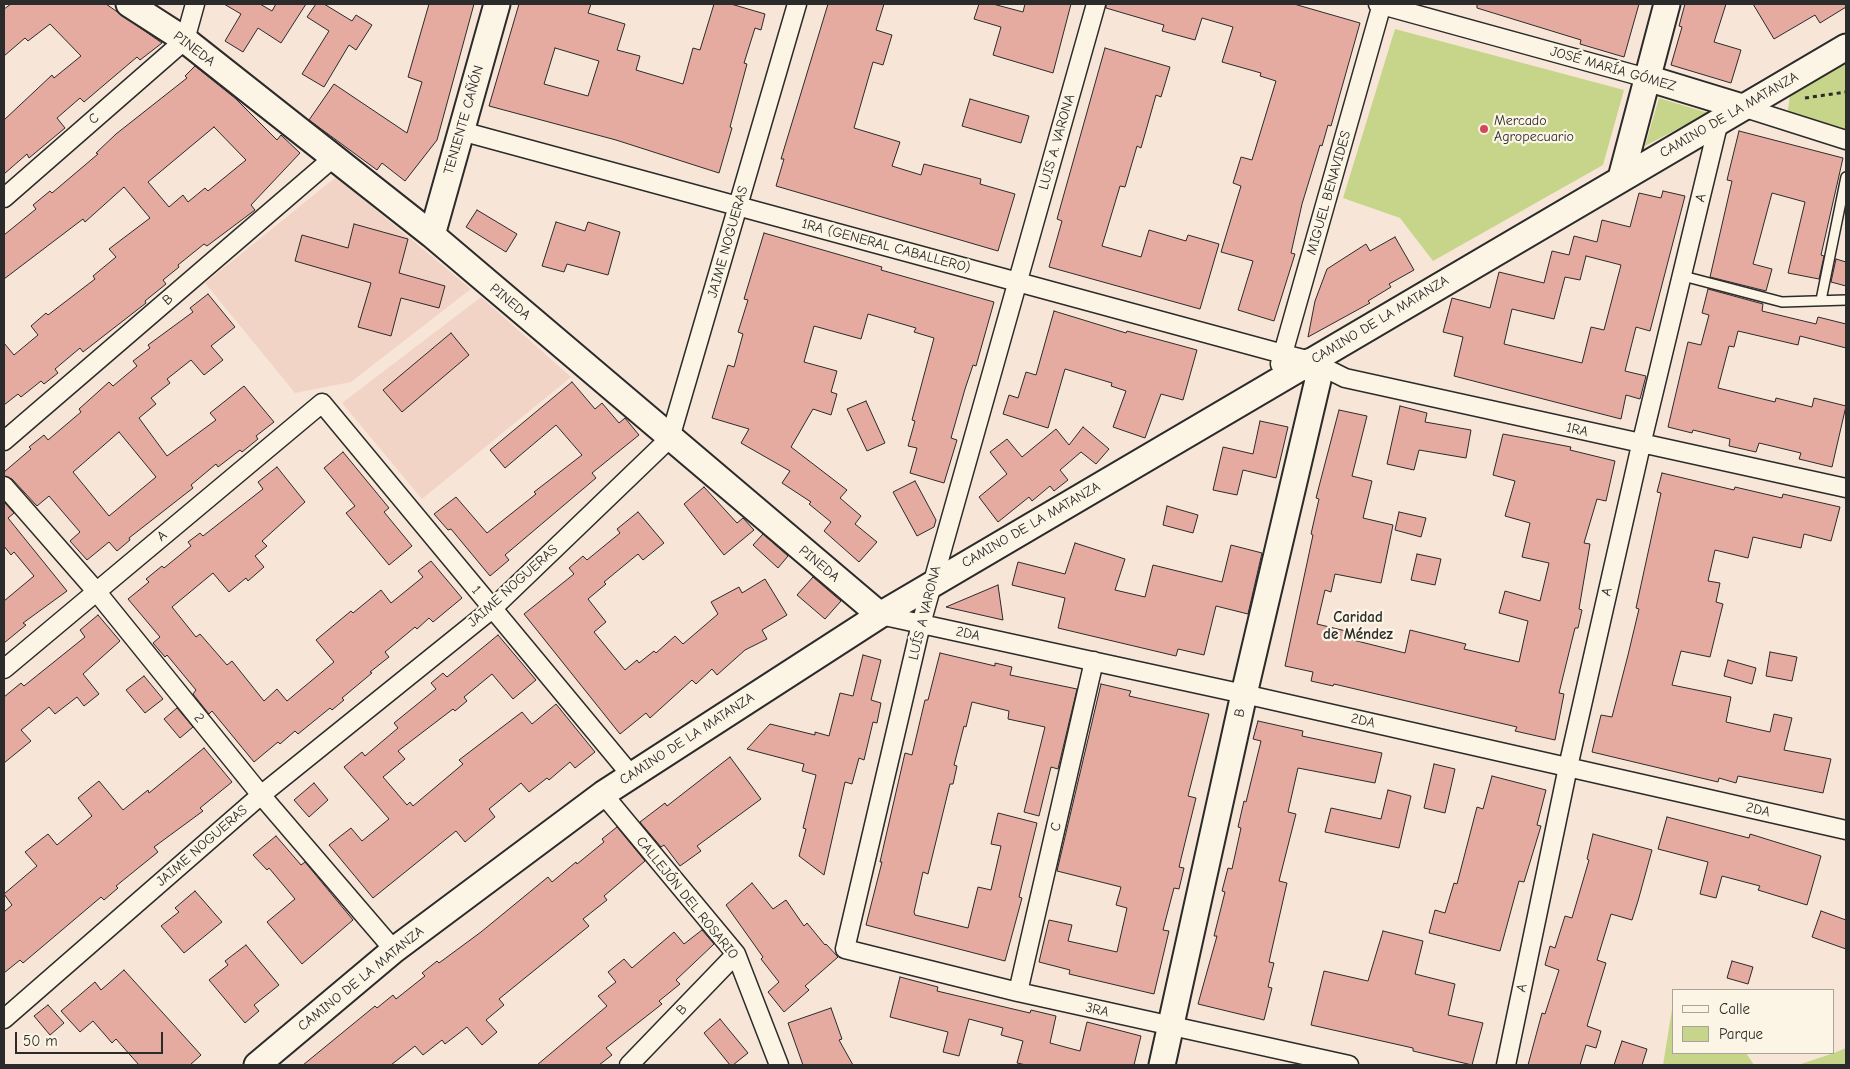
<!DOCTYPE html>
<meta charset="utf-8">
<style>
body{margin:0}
#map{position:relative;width:1850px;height:1069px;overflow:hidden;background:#f7e6d7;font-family:"Comic Neue",sans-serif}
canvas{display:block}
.frame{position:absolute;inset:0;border:5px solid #2b2b2b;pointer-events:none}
.legend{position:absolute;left:1672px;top:989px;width:162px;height:65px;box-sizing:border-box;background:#fcf5e5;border:1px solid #a8a49b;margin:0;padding:6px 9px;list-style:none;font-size:15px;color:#2b2b2b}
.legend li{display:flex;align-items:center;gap:10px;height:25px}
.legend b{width:25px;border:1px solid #a8a49b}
.scale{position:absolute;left:15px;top:1032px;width:148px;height:22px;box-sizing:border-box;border:2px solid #2b2b2b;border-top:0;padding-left:6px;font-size:15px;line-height:18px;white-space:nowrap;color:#2b2b2b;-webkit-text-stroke:4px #fcf5e5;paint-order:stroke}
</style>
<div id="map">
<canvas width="1850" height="1069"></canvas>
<div class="frame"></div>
<ul class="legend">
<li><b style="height:6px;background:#fcf5e5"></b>Calle</li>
<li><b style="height:14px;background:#c6d589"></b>Parque</li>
</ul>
<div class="scale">50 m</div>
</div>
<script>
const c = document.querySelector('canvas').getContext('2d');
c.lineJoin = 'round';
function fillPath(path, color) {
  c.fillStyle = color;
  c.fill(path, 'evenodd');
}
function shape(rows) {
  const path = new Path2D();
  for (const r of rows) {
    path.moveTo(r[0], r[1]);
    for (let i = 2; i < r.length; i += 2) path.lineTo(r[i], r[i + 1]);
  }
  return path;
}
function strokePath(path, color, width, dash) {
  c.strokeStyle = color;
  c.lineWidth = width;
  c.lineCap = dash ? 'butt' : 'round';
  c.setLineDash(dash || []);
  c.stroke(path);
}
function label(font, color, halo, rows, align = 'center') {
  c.font = font + ' "Comic Neue",sans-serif';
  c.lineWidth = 4.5;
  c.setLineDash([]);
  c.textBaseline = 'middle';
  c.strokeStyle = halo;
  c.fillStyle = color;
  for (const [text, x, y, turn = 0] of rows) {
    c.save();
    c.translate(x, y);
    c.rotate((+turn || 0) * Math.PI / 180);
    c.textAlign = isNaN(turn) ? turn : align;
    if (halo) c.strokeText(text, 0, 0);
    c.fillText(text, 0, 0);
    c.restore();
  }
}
const built = shape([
 [336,177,471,289,351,382,295,393,205,283],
 [481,297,571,377,422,499,342,403]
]);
const green = shape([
 [1395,29,1624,90,1603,165,1433,261,1400,218,1343,198],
 [1846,55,1846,131,1800,119,1788,110,1791,87],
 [1659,98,1708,113,1645,146],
 [1674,997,1674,1053,1746,1053,1754,1065,1663,1065],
 [1846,1048,1846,1065,1798,1065,1834,1053]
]);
const building = shape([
 [11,4,106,4,162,43,140,60,137,57,84,102,80,98,57,118,65,128,29,158,27,154,4,174,4,120,52,75,54,78,81,56,50,24,28,41,25,38,4,56,4,9,11,4],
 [224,4,260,4,272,11,276,4,306,4,281,43,258,28,243,52,225,41,241,14,224,4],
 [316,4,324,4,352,21,356,15,372,25,356,50,349,45,324,87,302,74,329,31,307,17,316,4],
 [429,4,474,4,437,140,405,181,382,163,377,170,309,120,334,84,407,133,422,82,408,77,429,4],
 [519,4,591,4,588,13,625,24,617,50,640,56,636,70,683,84,693,48,700,50,714,4,731,4,765,14,761,30,755,28,744,63,747,64,730,127,732,128,719,173,616,140,489,106,519,4],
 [555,48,599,61,588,96,544,84,555,48],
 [828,4,884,4,876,30,892,35,883,65,873,62,854,128,900,142,892,166,921,175,924,164,981,179,980,184,1015,194,998,251,776,186,784,159,781,159,828,4],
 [979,4,993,4,1023,12,1025,4,1071,4,1053,73,993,55,1001,27,974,19,979,4],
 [1106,4,1294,4,1360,23,1331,126,1328,125,1322,146,1320,145,1302,204,1291,253,1295,254,1274,321,1238,310,1253,261,1221,252,1241,186,1233,183,1241,157,1252,160,1276,81,1260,76,1261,73,1222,62,1233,27,1202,18,1195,40,1162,31,1164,25,1106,8,1106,4],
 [1477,4,1639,4,1624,57,1580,44,1581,40,1477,8,1477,4],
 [1685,4,1726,4,1714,42,1741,50,1731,83,1671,65,1682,27,1679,26,1685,4],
 [1753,4,1846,4,1846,7,1820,23,1815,15,1774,39,1753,4],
 [1105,48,1170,67,1161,97,1156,95,1141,148,1137,146,1125,187,1120,186,1102,246,1141,257,1149,230,1186,241,1188,235,1219,244,1200,309,1049,267,1062,221,1057,219,1105,48],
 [195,66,236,99,277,140,281,135,300,153,251,205,255,210,207,246,204,244,178,265,179,267,163,280,166,284,145,301,146,303,83,352,80,348,55,369,58,373,44,384,41,381,21,397,18,394,4,405,4,343,14,355,38,335,31,326,46,313,48,315,95,279,93,276,116,257,109,249,150,218,124,187,85,222,83,219,4,279,4,235,36,209,33,205,50,191,52,193,98,154,96,153,116,134,187,78,185,76,195,66],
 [214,127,246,160,208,191,205,188,188,202,183,195,169,207,148,182,214,127],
 [970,99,1029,116,1021,143,962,126,970,99],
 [1739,131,1843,158,1821,255,1824,256,1819,279,1788,273,1805,202,1772,193,1753,264,1772,269,1766,291,1710,277,1732,181,1727,180,1739,131],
 [1663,191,1685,196,1650,331,1636,327,1625,371,1646,376,1640,399,1626,395,1621,419,1454,376,1463,337,1443,332,1452,298,1490,308,1499,272,1544,283,1552,251,1569,255,1574,236,1597,242,1602,220,1630,227,1639,193,1661,198,1663,191],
 [1586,256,1621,265,1604,330,1591,327,1582,363,1504,344,1512,309,1554,319,1565,277,1580,280,1586,256],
 [477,210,517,234,506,252,466,227,477,210],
 [556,222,585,231,588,222,620,232,608,275,567,264,564,272,542,266,556,222],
 [354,224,408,239,399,273,445,286,439,308,401,298,391,336,358,327,371,283,295,261,302,235,348,248,354,224],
 [764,233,882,267,881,270,994,302,976,366,973,365,965,389,951,438,957,440,944,483,910,473,917,448,908,446,915,421,912,420,934,338,914,332,916,328,868,314,861,339,814,326,804,362,837,371,831,392,837,394,831,415,813,409,791,447,847,490,840,498,861,516,855,524,877,542,859,562,824,531,831,522,809,504,811,502,782,483,790,471,741,443,749,429,712,418,728,365,734,367,743,334,738,332,748,300,744,299,764,233],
 [1395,237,1414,270,1389,284,1391,287,1368,301,1370,303,1308,337,1315,301,1327,269,1366,244,1370,251,1395,237],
 [1836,259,1846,262,1846,286,1831,282,1836,259],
 [1708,289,1763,304,1762,311,1816,324,1818,317,1846,324,1846,348,1800,336,1798,345,1738,331,1734,347,1729,346,1718,388,1775,402,1776,398,1812,407,1814,398,1846,406,1832,467,1799,459,1801,453,1759,443,1756,452,1729,446,1730,439,1693,430,1692,433,1668,427,1688,342,1701,345,1709,315,1702,313,1708,289],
 [208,294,235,327,211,346,223,360,204,375,191,360,167,379,170,383,151,398,156,404,139,418,167,456,216,420,210,413,244,386,274,422,256,436,258,439,242,452,240,450,218,467,216,464,191,485,193,488,129,538,130,540,117,551,109,542,87,560,70,541,80,532,49,496,37,506,12,479,4,476,4,472,31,449,29,447,44,435,48,440,81,412,79,409,109,382,113,386,137,366,133,361,150,348,148,345,193,312,190,308,208,294],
 [119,432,156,477,109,516,73,472,119,432],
 [1054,311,1126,333,1127,331,1197,350,1183,400,1161,394,1145,438,1113,427,1126,391,1111,386,1112,383,1065,369,1048,428,1003,414,1009,395,1018,398,1026,372,1036,375,1054,311],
 [451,333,469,355,402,412,383,390,451,333],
 [572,382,595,409,602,403,619,423,625,418,639,435,592,473,596,478,505,555,509,560,490,576,451,529,448,530,434,514,456,497,487,533,536,494,534,492,582,455,556,425,505,468,490,450,572,382],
 [866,401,885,443,867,451,847,409,866,401],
 [1400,406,1427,413,1425,422,1471,430,1466,458,1419,450,1414,470,1387,464,1400,406],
 [1339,410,1367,416,1352,476,1372,481,1363,518,1393,525,1381,583,1335,574,1331,592,1325,590,1317,624,1346,631,1345,638,1405,653,1410,630,1466,644,1464,649,1519,662,1528,621,1499,613,1505,591,1540,601,1549,563,1522,557,1530,523,1505,516,1515,481,1493,475,1503,434,1571,447,1570,450,1615,461,1606,501,1597,499,1584,543,1590,544,1579,609,1582,610,1578,628,1575,628,1559,693,1564,694,1555,740,1515,731,1517,727,1334,684,1333,686,1311,681,1313,672,1285,666,1313,535,1311,534,1319,499,1316,498,1339,410],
 [1260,421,1288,427,1276,478,1243,470,1237,495,1213,490,1223,447,1253,454,1260,421],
 [1083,427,1109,449,1096,464,1081,452,1060,470,1068,480,1054,491,1050,486,1032,501,1029,497,998,522,979,497,1007,474,990,452,1007,439,1022,457,1056,429,1069,445,1083,427],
 [343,452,389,508,384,512,412,546,389,565,346,513,355,506,324,468,343,452],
 [277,467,305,502,262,541,267,546,255,556,264,567,248,581,246,578,229,592,213,573,172,607,196,637,200,634,227,665,232,661,264,701,277,689,287,701,334,662,316,640,351,611,353,613,381,590,391,603,423,577,418,571,431,561,462,598,433,622,429,618,417,629,415,627,385,652,389,657,370,672,372,673,342,698,344,700,332,710,330,708,298,734,295,731,280,744,278,742,254,762,212,711,209,714,193,694,196,690,167,655,165,657,153,643,160,637,128,599,149,582,146,579,162,566,164,568,191,546,188,542,200,533,203,536,263,489,258,482,277,467],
 [1662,473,1734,490,1735,487,1782,498,1783,494,1840,507,1831,541,1804,534,1801,548,1753,537,1748,558,1715,550,1708,581,1720,583,1716,602,1723,604,1710,657,1681,651,1672,685,1731,697,1726,722,1770,732,1774,714,1792,718,1784,750,1831,759,1823,793,1738,776,1736,783,1719,778,1718,782,1592,752,1601,715,1612,717,1628,655,1639,609,1636,608,1661,493,1657,492,1662,473],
 [915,481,936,520,934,527,917,536,893,492,915,481],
 [704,487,737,523,743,518,754,530,724,555,684,504,704,487],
 [4,502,14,513,8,518,67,591,23,623,26,625,4,643,4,601,34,576,14,552,11,555,4,546,4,502],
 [1167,506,1198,515,1193,533,1163,525,1167,506],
 [638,512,664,543,643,560,638,554,604,582,606,584,588,599,606,622,594,632,625,670,637,660,639,663,654,651,656,653,675,636,683,644,718,614,711,602,739,587,742,593,765,579,787,615,762,630,767,639,745,650,717,675,712,669,696,684,692,680,650,718,646,713,620,734,524,614,574,574,569,568,583,556,587,560,620,533,617,529,638,512],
 [1399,512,1426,518,1421,537,1395,530,1399,512],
 [763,534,788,556,778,568,753,545,763,534],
 [1075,543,1125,559,1115,590,1145,597,1153,565,1222,582,1231,545,1262,553,1248,614,1216,606,1204,655,1178,649,1176,656,1058,628,1065,598,1012,585,1018,562,1065,574,1075,543],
 [1417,554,1441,559,1435,585,1411,580,1417,554],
 [813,577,841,601,825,619,797,595,813,577],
 [998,585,1003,620,946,607,998,585],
 [98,615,120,641,83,674,99,694,84,706,77,697,55,714,49,707,21,730,31,741,4,763,4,697,21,683,24,686,85,637,80,630,98,615],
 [498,635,536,680,513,699,492,674,464,697,467,701,455,711,453,709,398,751,405,759,383,777,407,805,410,802,413,806,463,764,459,760,522,712,532,724,556,704,595,752,575,768,570,762,549,780,547,778,529,792,521,783,489,809,495,817,465,842,456,831,373,898,329,845,351,828,362,841,389,819,344,767,362,752,365,756,398,728,394,723,436,689,431,683,443,673,447,677,498,635],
 [1770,652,1797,657,1792,681,1766,676,1770,652],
 [940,653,995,666,995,663,1012,667,1010,675,1077,689,1058,769,1051,767,1039,816,1024,812,1045,727,1008,719,1009,711,972,702,966,727,964,726,954,765,957,766,953,784,950,784,928,874,923,872,914,912,915,915,968,928,978,887,991,890,1001,846,991,844,998,813,1037,823,1019,897,1022,898,1005,961,866,925,882,862,880,862,905,753,912,755,925,700,928,700,940,653],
 [863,655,881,660,871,700,881,703,877,723,873,722,864,760,859,758,852,784,845,782,824,875,799,856,806,829,803,828,816,775,802,771,804,764,747,749,770,724,815,735,815,732,829,736,840,693,853,696,863,655],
 [1728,660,1756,668,1752,684,1724,676,1728,660],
 [144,676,163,699,145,713,126,690,144,676],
 [1101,684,1131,691,1129,696,1209,714,1188,796,1196,798,1179,867,1184,868,1179,889,1174,888,1163,930,1169,931,1154,994,1069,974,1070,970,1039,962,1049,920,1072,925,1068,941,1117,952,1127,908,1116,905,1121,887,1057,871,1101,684],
 [177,708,193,727,180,738,164,719,177,708],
 [1258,721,1303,731,1302,736,1382,753,1375,783,1298,768,1288,812,1296,814,1279,881,1287,883,1269,962,1274,963,1268,987,1272,988,1264,1020,1198,1004,1217,936,1214,936,1225,892,1222,891,1228,868,1232,869,1241,828,1238,827,1244,801,1246,802,1261,741,1253,739,1258,721],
 [204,748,232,782,200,808,203,811,154,847,158,852,116,886,118,888,104,900,101,897,23,963,20,960,4,973,4,912,12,905,4,894,37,866,25,852,48,834,57,845,92,816,78,798,99,781,123,810,148,790,149,793,204,748],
 [730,757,761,799,697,846,701,851,680,866,664,845,661,847,640,822,665,803,667,806,730,757],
 [1434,764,1455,769,1445,813,1424,808,1434,764],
 [1492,776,1546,790,1537,825,1541,826,1524,882,1519,881,1500,951,1429,933,1435,910,1445,913,1454,883,1457,884,1477,807,1483,809,1492,776],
 [314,783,328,800,309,817,294,800,314,783],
 [1388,790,1411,796,1399,848,1325,832,1331,808,1381,819,1388,790],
 [1667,817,1749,838,1750,834,1821,856,1807,905,1758,890,1760,886,1722,876,1716,898,1700,894,1708,862,1658,849,1667,817],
 [617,827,645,861,604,896,607,900,583,919,589,926,499,999,504,1005,486,1020,497,1032,482,1045,467,1027,445,1044,442,1040,423,1055,415,1046,391,1065,303,1065,375,1006,377,1008,393,995,396,999,425,976,422,973,437,961,439,963,481,932,548,877,552,882,576,862,577,864,604,842,602,839,617,827],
 [1593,834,1652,850,1638,901,1632,920,1611,914,1597,960,1606,963,1587,1026,1601,1031,1596,1048,1586,1045,1580,1065,1528,1065,1542,1013,1545,1014,1559,970,1545,965,1550,946,1555,948,1565,916,1572,918,1589,860,1587,859,1593,834],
 [276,836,301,865,305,862,353,920,302,964,267,922,295,899,269,868,267,870,253,855,276,836],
 [752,883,773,909,786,900,804,926,807,923,825,945,826,944,838,957,805,986,809,990,784,1012,768,992,779,982,761,959,763,957,726,905,752,883],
 [195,891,222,922,184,953,161,926,179,912,175,908,195,891],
 [1821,911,1846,920,1846,949,1812,937,1821,911],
 [702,930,714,944,676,980,680,984,659,1001,662,1004,606,1048,612,1055,599,1065,537,1065,607,1006,598,996,616,982,608,972,624,959,632,968,674,932,684,944,702,930],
 [1383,931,1423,941,1415,974,1455,984,1448,1015,1483,1023,1472,1065,1413,1051,1413,1048,1311,1025,1324,971,1368,981,1383,931],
 [246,945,279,985,254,1005,259,1011,245,1023,209,980,228,965,225,961,246,945],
 [1732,961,1753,967,1748,984,1727,978,1732,961],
 [124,970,201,1055,190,1065,139,1065,116,1039,112,1043,93,1021,80,1032,61,1011,95,982,101,990,124,970],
 [900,977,938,987,937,991,1030,1013,1031,1010,1056,1016,1050,1043,1080,1051,1087,1022,1141,1036,1134,1065,1026,1065,1017,1063,1023,1041,1001,1035,1003,1028,969,1019,959,1056,943,1052,948,1032,890,1017,900,977],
 [48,1005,64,1023,50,1035,34,1016,48,1005],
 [831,1008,842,1039,839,1040,853,1065,803,1065,788,1023,831,1008],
 [720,1019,748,1053,733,1065,730,1065,704,1033,720,1019],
 [1622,1041,1647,1049,1642,1065,1614,1065,1622,1041]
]);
const path = shape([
 [1805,98,1846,92]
]);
const lane = shape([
 [1683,276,1782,302,1846,300],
 [1821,300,1846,177]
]);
const street = shape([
 [1096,4,921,624,845,949,1018,992,1349,1065],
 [1378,4,1647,78],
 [1742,107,1846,140],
 [461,131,1283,354,1311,361,1345,378,1846,488],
 [4,198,185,40,195,4],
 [1280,364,1382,4],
 [4,441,333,158],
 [4,486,96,591,261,795,394,950],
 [880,615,1244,694,1846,830],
 [4,669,322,403,631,775],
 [603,794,736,954,779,1065],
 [1018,992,1094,661],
 [4,1019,261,795,492,609,670,438,797,4],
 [629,1065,736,954],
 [1506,1065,1568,767,1641,445,1719,121]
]);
const secondary = shape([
 [129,4,185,40,432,235,880,615],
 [1647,78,1742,107],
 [1621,178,1667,4],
 [432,235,497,4],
 [257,1065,394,950,603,794,880,615,1846,47],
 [1162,1065,1244,694,1318,380,1311,361]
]);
const markers = [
 [1484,129,5,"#d1495b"]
];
const streetNames = [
 ["PINEDA",194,49,37],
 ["JOSÉ MARÍA GÓMEZ",1613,69,16],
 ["CAMINO DE LA MATANZA",1729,115,-30],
 ["C",94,119,-41],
 ["TENIENTE CAÑÓN",464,120,-74],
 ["LUIS A. VARONA",1057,142,-74],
 ["MIGUEL BENAVIDES",1329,193,-74],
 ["A",1701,198,-77],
 ["JAIME NOGUERAS",728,242,-74],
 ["1RA (GENERAL CABALLERO)",886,246,15],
 ["B",168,300,-41],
 ["PINEDA",510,302,40],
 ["CAMINO DE LA MATANZA",1380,320,-31],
 ["1RA",1577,430,13],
 ["CAMINO DE LA MATANZA",1031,525,-30],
 ["A",162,536,-40],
 ["PINEDA",819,564,40],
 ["JAIME NOGUERAS",513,586,-42],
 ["1",476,590,50],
 ["A",1607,592,-77],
 ["LUÍS A VARONA",925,613,-76],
 ["2DA",968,634,12],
 ["B",1240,713,-78],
 ["2",199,718,51],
 ["2DA",1363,721,13],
 ["CAMINO DE LA MATANZA",687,739,-33],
 ["2DA",1758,810,13],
 ["C",1056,827,-77],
 ["JAIME NOGUERAS",202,846,-41],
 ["CALLEJÓN DEL ROSARIO",687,898,51],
 ["CAMINO DE LA MATANZA",361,979,-39],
 ["A",1522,988,-78],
 ["B",682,1010,-46],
 ["3RA",1097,1010,13]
];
const poiNames = [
 ["Mercado",1494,121],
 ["Agropecuario",1494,137]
];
const neighbourhoodNames = [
 ["Caridad",1358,618],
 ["de Méndez",1358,635]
];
fillPath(built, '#f2d4c7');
fillPath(green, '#c6d589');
fillPath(building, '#e5aba1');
strokePath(building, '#2b2b2b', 1);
strokePath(lane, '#2b2b2b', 12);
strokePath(street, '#2b2b2b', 21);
strokePath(secondary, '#2b2b2b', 29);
strokePath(path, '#2b2b2b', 3, [4, 4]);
strokePath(lane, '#fcf5e5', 9);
strokePath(street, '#fcf5e5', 18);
strokePath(secondary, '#fcf5e5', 25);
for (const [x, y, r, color] of markers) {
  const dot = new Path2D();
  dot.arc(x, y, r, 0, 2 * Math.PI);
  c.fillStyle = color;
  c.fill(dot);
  strokePath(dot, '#fcf5e5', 2);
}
label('14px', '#2b2b2b', '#fcf5e5', streetNames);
label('14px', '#2b2b2b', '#fcf5e5', poiNames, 'left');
label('bold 15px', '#2b2b2b', '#fcf5e5', neighbourhoodNames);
</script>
